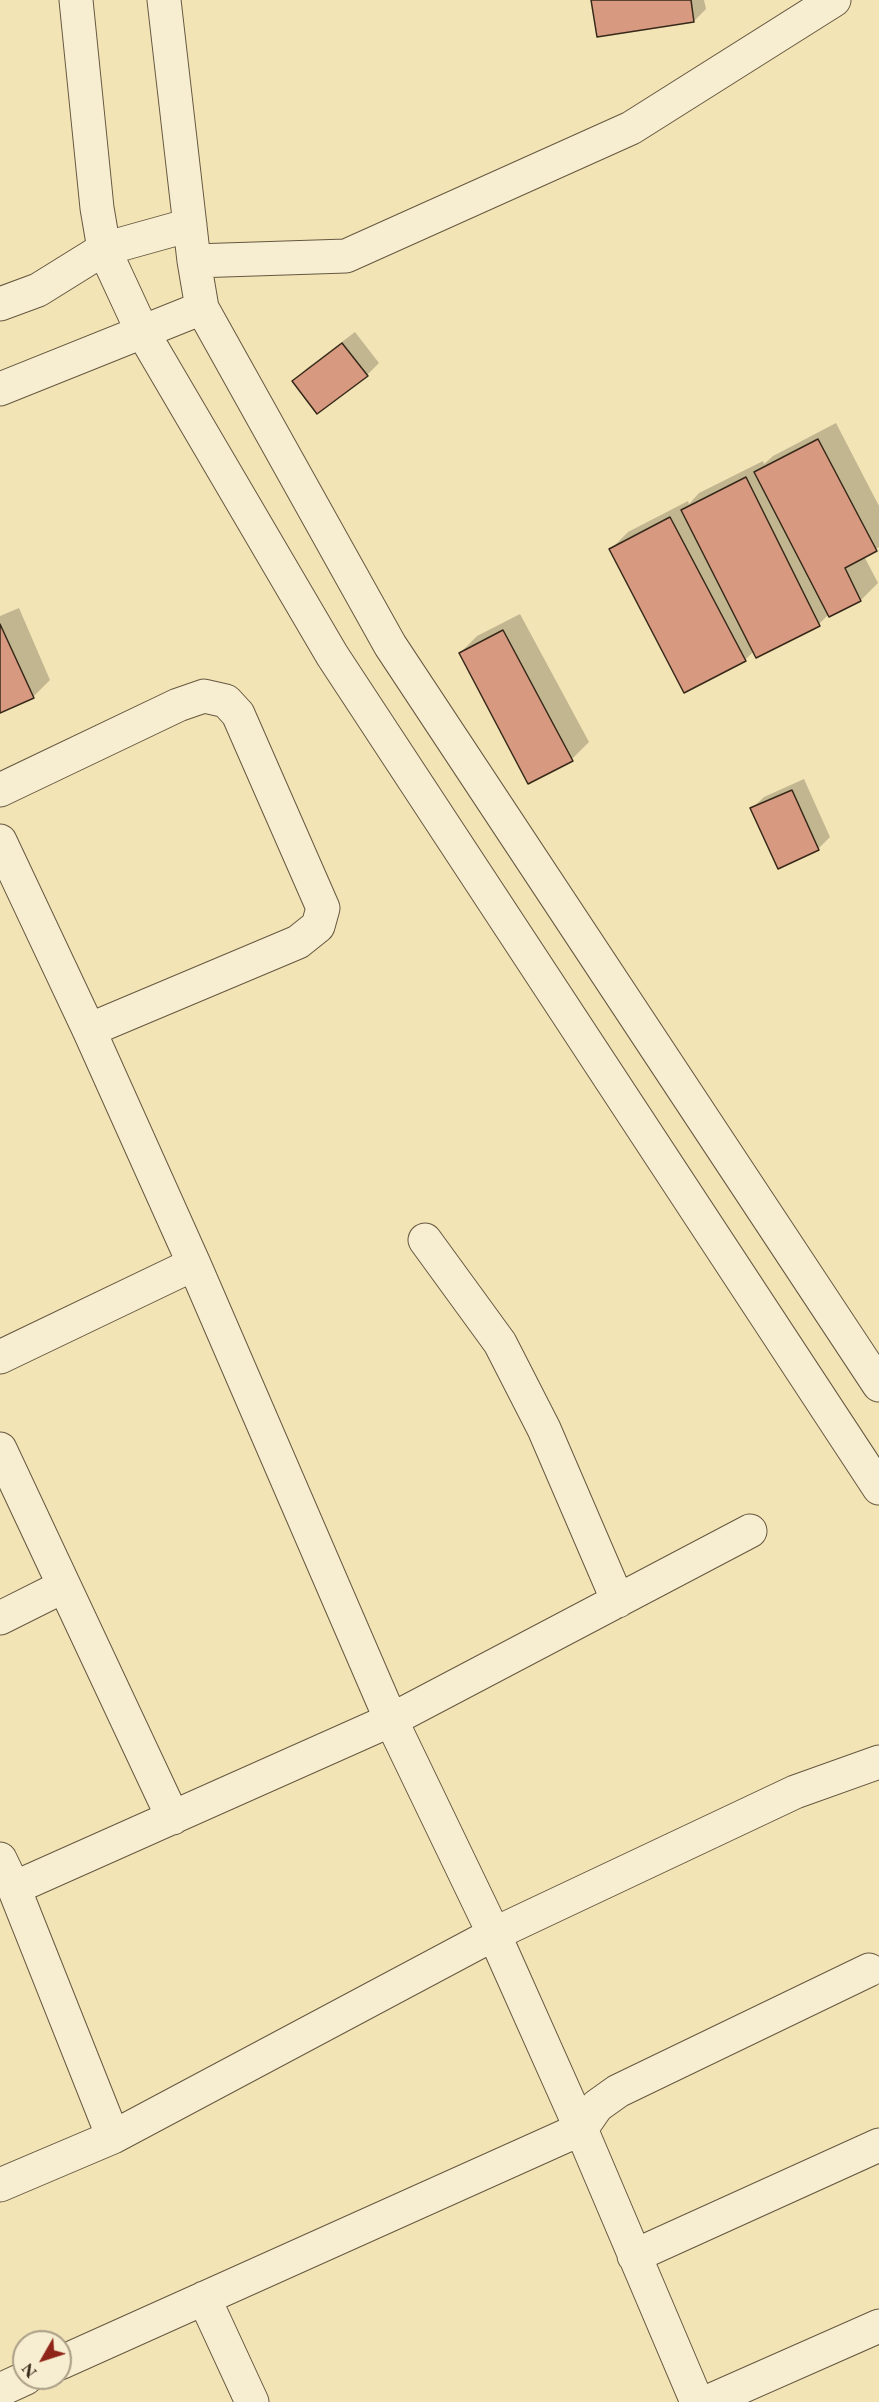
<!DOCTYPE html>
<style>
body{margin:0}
#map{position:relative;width:879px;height:2402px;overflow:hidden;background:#f3e4b6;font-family:"EB Garamond",serif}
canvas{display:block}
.north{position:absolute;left:12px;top:2330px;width:60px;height:60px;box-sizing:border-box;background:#f7edd0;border:2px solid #aa9f87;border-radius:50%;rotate:231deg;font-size:16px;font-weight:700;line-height:24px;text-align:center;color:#362919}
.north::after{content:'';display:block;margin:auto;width:21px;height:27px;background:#8f2418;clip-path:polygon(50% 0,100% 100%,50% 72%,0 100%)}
</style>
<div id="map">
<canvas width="879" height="2402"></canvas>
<div class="north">N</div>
</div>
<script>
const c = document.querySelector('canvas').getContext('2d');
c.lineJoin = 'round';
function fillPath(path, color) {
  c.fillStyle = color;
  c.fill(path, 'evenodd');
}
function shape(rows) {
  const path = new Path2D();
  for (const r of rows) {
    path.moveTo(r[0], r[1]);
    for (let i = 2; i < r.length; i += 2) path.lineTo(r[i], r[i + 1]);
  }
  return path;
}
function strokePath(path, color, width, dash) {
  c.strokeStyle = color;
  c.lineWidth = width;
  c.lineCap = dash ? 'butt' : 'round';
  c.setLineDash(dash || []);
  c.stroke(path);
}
const shadow = shape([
 [593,0,704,0,706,9,694,21],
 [355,332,379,363,367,375,294,381,306,369],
 [836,423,879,506,879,547,864,556,878,583,861,600,829,614,819,624,754,651,745,660,611,549,628,532,688,501,689,504,699,493,763,461,764,464,773,456],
 [19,608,50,680,33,697,0,711,0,616],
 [520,614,589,742,572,759,460,653,477,636],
 [804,779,830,837,818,849,752,808,764,797]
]);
const building = shape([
 [591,0,691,0,694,22,597,37,591,0],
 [342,343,368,376,317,414,292,381,342,343],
 [818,439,877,551,845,568,861,601,829,617,754,472,818,439],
 [746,477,820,626,756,658,681,510,746,477],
 [670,517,746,661,684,693,609,549,670,517],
 [0,624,34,698,0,713,0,624],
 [503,630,573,761,528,784,459,653,503,630],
 [792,790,819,850,778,869,750,808,792,790]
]);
const minor = shape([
 [76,0,97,208,104,249,142,331,332,655,879,1488],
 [164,0,194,261,202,308,390,645,879,1385],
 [194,261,346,256,631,128,834,0],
 [0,304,38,290,104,249,190,225],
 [0,389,202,308],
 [0,790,178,705,204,696,226,701,238,714,323,908,318,926,298,942,89,1030],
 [0,841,89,1030,194,1264,391,1720,494,1934,113,2137,14,1888,0,1859],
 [425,1240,500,1343,544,1429,618,1601],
 [0,1357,194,1264],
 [0,1449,173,1818],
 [0,1618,64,1586],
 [14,1888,391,1720,750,1531],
 [0,2185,113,2137],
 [634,2256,879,2145],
 [204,2298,252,2402],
 [60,2363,581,2129,597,2106,618,2091,869,1970],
 [0,2390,26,2378],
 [697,2402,581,2129,494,1934,795,1792,879,1762],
 [707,2402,879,2326]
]);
fillPath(shadow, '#0003');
fillPath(building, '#d79980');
strokePath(building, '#362919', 1.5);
strokePath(minor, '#655840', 35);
strokePath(minor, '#f7edd0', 33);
</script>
